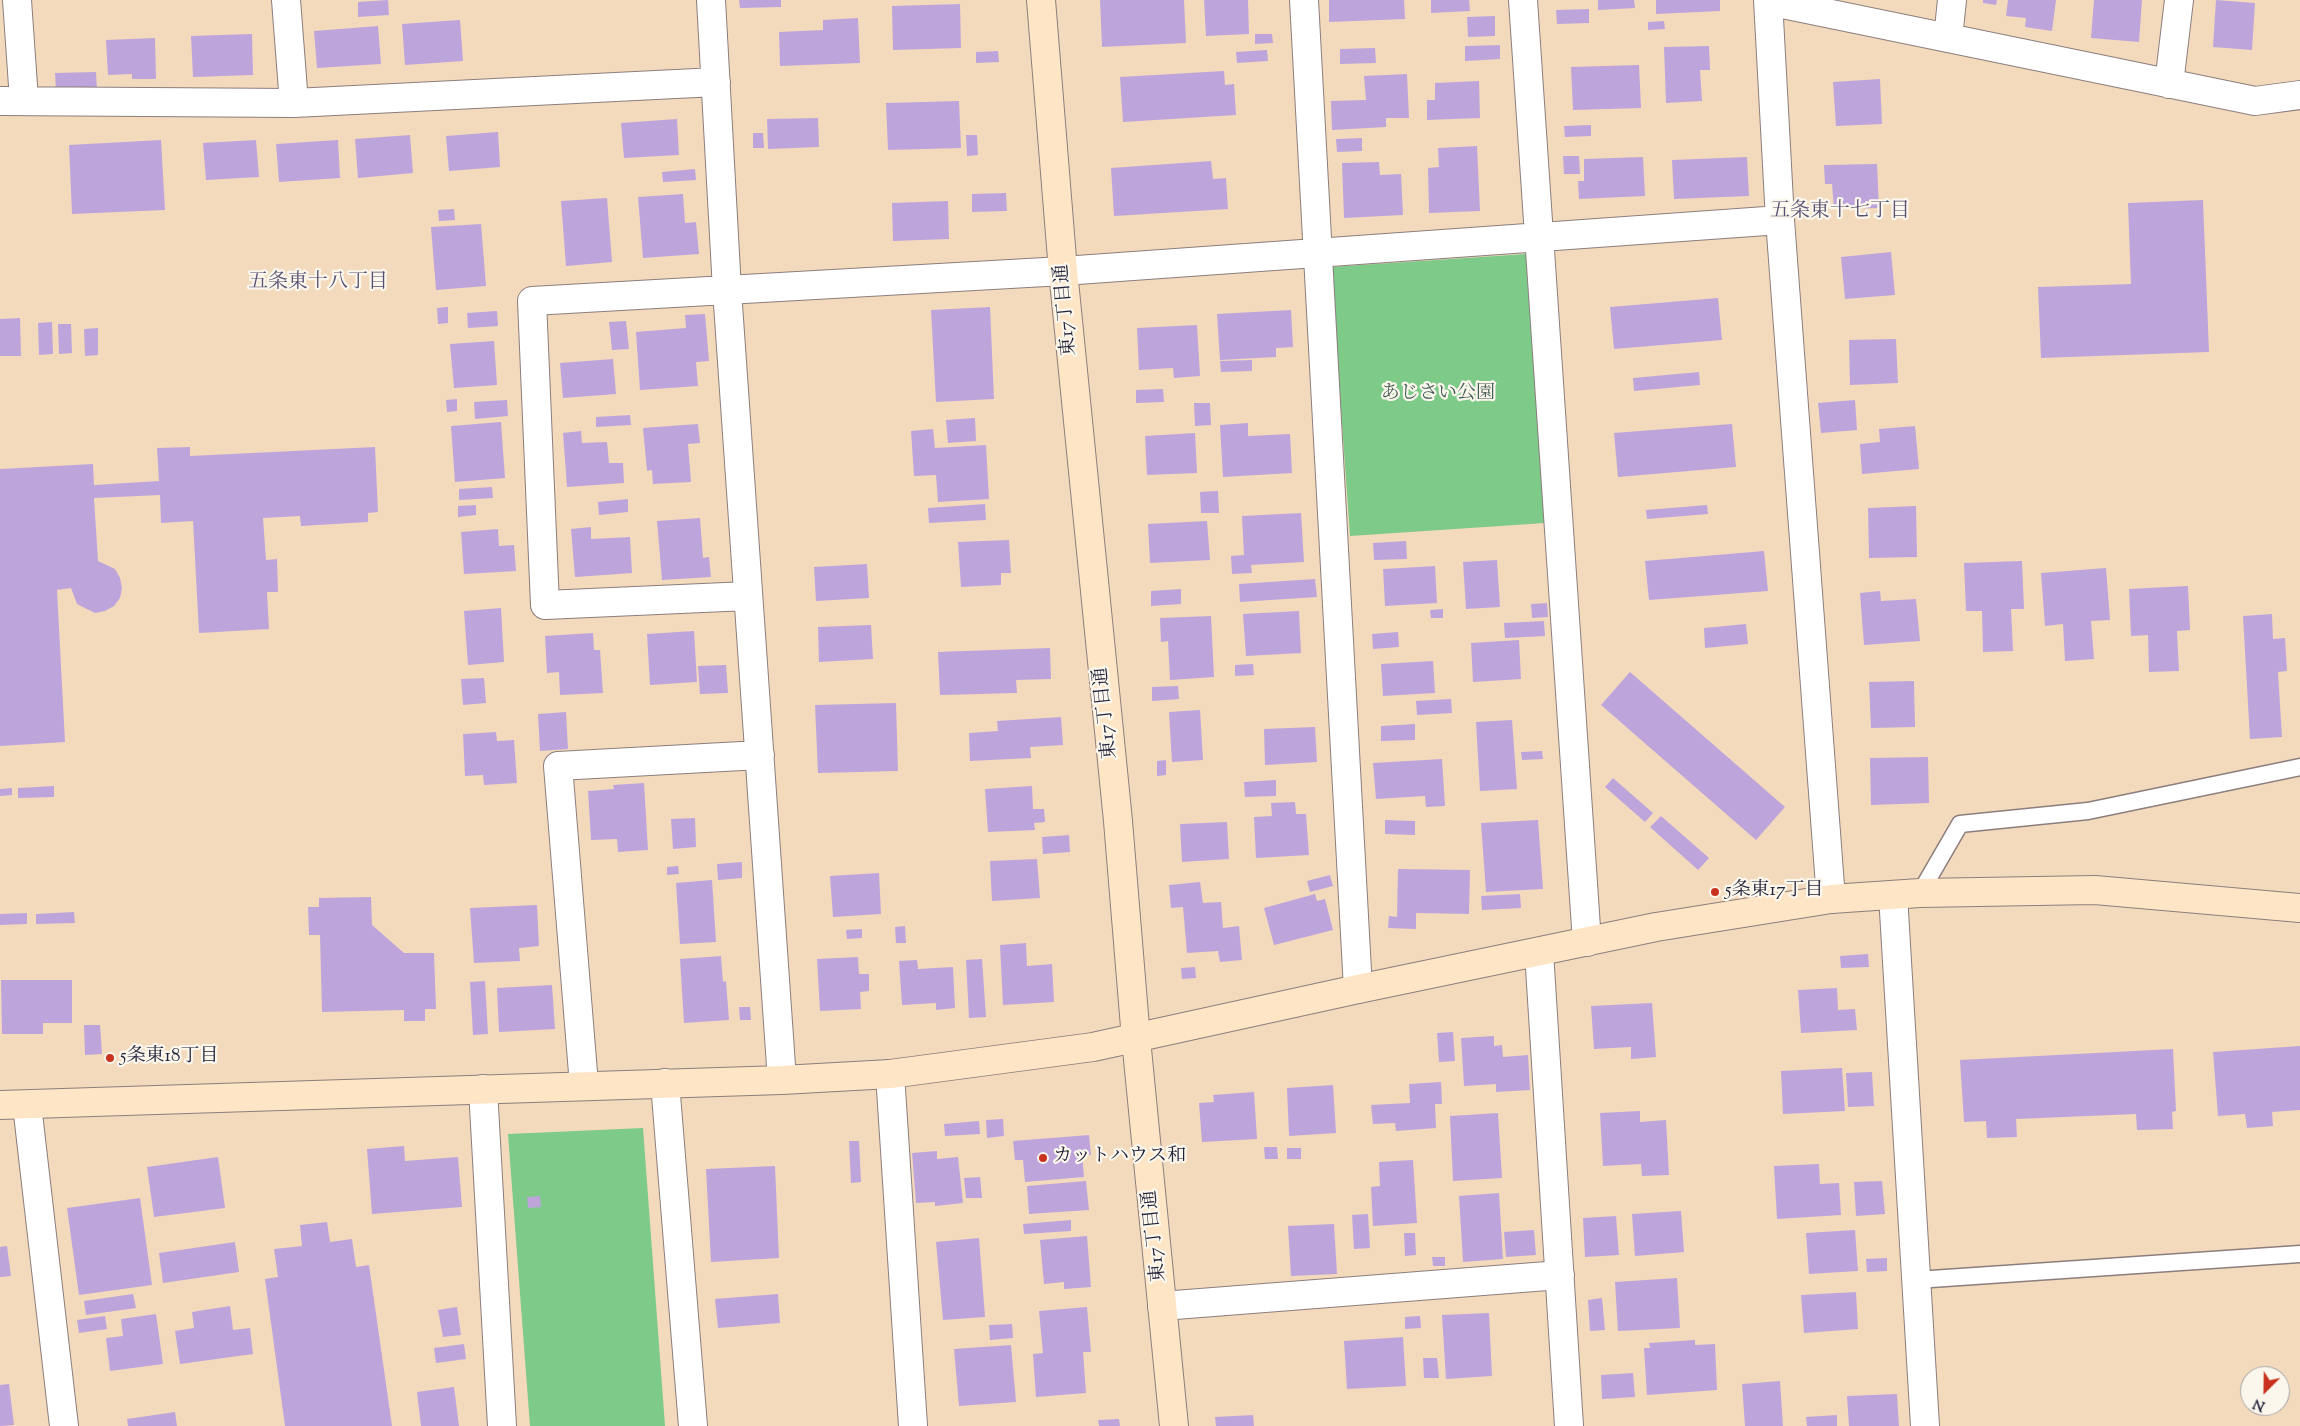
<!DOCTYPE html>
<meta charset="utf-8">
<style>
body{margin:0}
#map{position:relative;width:2300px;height:1426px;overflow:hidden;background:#f4dabd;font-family:"Sorts Mill Goudy",serif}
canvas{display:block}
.north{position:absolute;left:2240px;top:1366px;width:50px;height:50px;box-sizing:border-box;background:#fbf7ec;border:1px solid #a4a2a5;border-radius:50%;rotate:203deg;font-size:14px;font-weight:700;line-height:20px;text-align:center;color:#22223b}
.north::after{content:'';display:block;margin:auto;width:18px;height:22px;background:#c8321e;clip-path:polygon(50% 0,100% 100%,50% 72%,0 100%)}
</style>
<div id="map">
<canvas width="2300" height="1426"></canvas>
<div class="north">N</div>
</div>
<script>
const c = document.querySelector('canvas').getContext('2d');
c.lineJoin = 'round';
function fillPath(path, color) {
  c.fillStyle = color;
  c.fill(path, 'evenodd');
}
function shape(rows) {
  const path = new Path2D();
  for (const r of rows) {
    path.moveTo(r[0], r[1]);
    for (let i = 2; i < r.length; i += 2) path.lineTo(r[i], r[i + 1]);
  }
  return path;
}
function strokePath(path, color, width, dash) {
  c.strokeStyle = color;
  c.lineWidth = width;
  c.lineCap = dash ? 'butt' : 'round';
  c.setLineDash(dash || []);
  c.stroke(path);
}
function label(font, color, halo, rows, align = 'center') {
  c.font = font + ' "Sorts Mill Goudy","Noto Serif JP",serif';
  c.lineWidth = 4.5;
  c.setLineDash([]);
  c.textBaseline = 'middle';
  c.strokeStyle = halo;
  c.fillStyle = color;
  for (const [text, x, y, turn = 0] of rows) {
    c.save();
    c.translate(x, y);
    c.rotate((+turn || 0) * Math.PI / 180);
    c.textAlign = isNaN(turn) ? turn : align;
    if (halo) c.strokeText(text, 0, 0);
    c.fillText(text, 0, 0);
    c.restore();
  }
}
const green = shape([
 [1526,254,1545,523,1350,536,1331,267],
 [643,1128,665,1426,530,1426,508,1134]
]);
const building = shape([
 [388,0,389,15,358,17,358,2],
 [739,0,781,0,781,7,740,8],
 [1100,0,1184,0,1186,43,1102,47],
 [1204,0,1248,0,1249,34,1206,36],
 [1329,0,1404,0,1405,19,1329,22],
 [1431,0,1469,0,1470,11,1431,13],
 [1598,0,1634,0,1635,8,1598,10],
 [1656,0,1720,0,1720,11,1656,14],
 [1983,0,1997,0,1996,5,1983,3],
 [2008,0,2056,0,2052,31,2025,27,2026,18,2006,16],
 [2094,0,2142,0,2139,42,2091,38],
 [2216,0,2255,3,2252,50,2213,47],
 [960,4,961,48,893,50,892,6],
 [1589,9,1589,23,1557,24,1556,10],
 [1495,16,1495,36,1468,37,1467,17],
 [858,18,860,63,780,66,779,32,823,30,823,20],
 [460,20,463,61,405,65,402,24],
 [1664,21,1665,29,1648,30,1648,22],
 [378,26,381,64,317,68,314,31],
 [252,34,253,75,193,77,191,36],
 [1255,34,1272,34,1273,43,1255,44],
 [155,38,156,79,132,79,132,74,108,75,106,40],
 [1500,45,1500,59,1465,61,1465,46],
 [1709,46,1710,70,1700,70,1702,101,1666,103,1664,47],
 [1375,48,1376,63,1340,64,1340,49],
 [1267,50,1268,61,1237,63,1236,52],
 [998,51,999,62,976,63,976,52],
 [1639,65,1641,108,1573,110,1571,67],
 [1224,71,1225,85,1234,84,1236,115,1123,122,1120,77],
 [96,72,97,89,56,91,55,73],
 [1407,74,1409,118,1386,118,1386,127,1332,130,1331,101,1366,100,1364,76],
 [1880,79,1882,124,1836,126,1833,82],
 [1479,81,1480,118,1427,120,1427,100,1435,100,1435,83],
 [959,101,961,148,888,150,886,103],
 [818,118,819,147,768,149,767,119],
 [677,119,679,155,624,158,621,123],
 [1591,125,1591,136,1565,137,1564,126],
 [498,132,500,167,449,171,446,136],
 [753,133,763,133,764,148,753,148],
 [410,135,413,173,358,178,355,139],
 [966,135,977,135,978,155,967,156],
 [1362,138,1362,151,1337,152,1336,139],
 [161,140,165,210,72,214,69,145],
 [256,140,259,177,206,180,203,143],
 [338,140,340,178,279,182,276,144],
 [1477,146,1480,211,1429,213,1428,168,1439,167,1438,148],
 [1563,156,1579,156,1580,174,1564,174],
 [1643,157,1645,196,1579,199,1578,181,1584,181,1584,159],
 [1747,157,1749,196,1674,199,1672,160],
 [1211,161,1213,179,1226,178,1228,209,1114,216,1111,168],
 [1379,162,1380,175,1401,174,1403,215,1344,218,1342,163],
 [1877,164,1879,208,1834,209,1832,184,1825,184,1824,165],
 [695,169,696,180,663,182,662,172],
 [1006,193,1007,211,972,212,972,194],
 [683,194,685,223,696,222,699,254,643,258,638,197],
 [607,198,612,262,566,266,561,201],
 [2203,200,2209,352,2041,358,2038,287,2131,284,2128,203],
 [948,201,949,239,893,241,892,203],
 [454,209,455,220,439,221,438,210],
 [481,224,486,286,436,290,431,227],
 [1891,252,1895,295,1845,299,1841,257],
 [1718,298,1722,340,1614,349,1610,307],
 [448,307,448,323,438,324,437,308],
 [990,307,994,399,936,402,931,310],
 [1291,310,1293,347,1276,348,1276,357,1220,360,1217,314],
 [497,311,498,326,468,328,467,313],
 [705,314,709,361,696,362,698,386,640,390,636,332,686,328,685,315],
 [20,318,21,356,0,356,0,319],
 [626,321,629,349,612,350,609,322],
 [52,322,53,354,39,355,38,323],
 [58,324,71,324,72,353,59,354],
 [1197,325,1200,376,1174,378,1173,368,1139,370,1137,328],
 [98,328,98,355,85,356,84,329],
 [1896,339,1898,383,1850,385,1849,340],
 [494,341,497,385,454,388,450,344],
 [613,359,616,394,563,398,560,363],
 [1252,360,1252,371,1221,372,1220,361],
 [1699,372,1700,385,1634,391,1633,378],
 [1163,389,1164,402,1136,403,1136,390],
 [457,399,457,411,447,412,446,400],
 [507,400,508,416,475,419,474,402],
 [1855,400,1857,430,1821,433,1818,403],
 [1194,403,1210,403,1211,425,1195,426],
 [630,415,631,425,596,427,596,417],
 [975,418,976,441,948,443,946,420],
 [501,422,505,478,455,482,451,426],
 [1248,423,1248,436,1290,434,1292,473,1223,477,1220,425],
 [698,424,700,443,688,444,691,482,653,484,652,470,647,471,643,428],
 [1732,424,1736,467,1618,477,1614,433],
 [1915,426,1919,469,1862,474,1860,444,1880,442,1879,429],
 [933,429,935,448,986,445,989,499,938,502,936,475,914,476,911,431],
 [581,431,582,443,607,442,609,463,623,463,624,483,567,487,563,433],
 [1195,433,1197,473,1147,475,1145,436],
 [190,447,190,456,375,447,378,512,368,513,368,522,301,526,300,516,263,518,266,560,277,559,278,592,267,592,269,629,199,633,193,521,161,523,160,495,94,498,98,561,115,569,120,578,122,588,120,598,114,606,105,611,95,613,77,604,71,588,57,590,65,742,0,746,0,469,93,464,94,485,159,481,157,448],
 [492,487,493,498,459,500,459,489],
 [1218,491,1219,513,1201,513,1200,492],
 [628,499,628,512,599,515,598,502],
 [985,504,986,520,929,523,928,508],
 [476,505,476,515,458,517,458,506],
 [1707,505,1708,514,1647,519,1646,510],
 [1916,506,1917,557,1869,558,1868,508],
 [1301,513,1304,562,1251,565,1252,573,1232,574,1231,556,1244,555,1242,516],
 [700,518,703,558,709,557,711,577,662,580,657,521],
 [1207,521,1210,560,1150,563,1148,524],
 [591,527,591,539,630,537,632,573,575,577,571,529],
 [498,529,499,546,514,545,516,571,464,574,461,532],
 [1009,540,1011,573,1001,573,1001,585,961,587,958,542],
 [1406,541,1407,559,1374,560,1373,543],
 [1764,551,1768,591,1649,600,1645,561],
 [1497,560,1500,607,1466,609,1463,562],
 [2022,561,2024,609,2011,609,2013,651,1983,652,1982,611,1966,611,1964,563],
 [867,564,869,598,816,601,814,567],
 [1435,566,1437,603,1385,606,1383,569],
 [2106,568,2110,620,2091,621,2094,659,2065,661,2063,624,2045,626,2041,573],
 [1315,579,1317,597,1240,602,1239,584],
 [2188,586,2190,630,2177,631,2179,671,2149,672,2148,635,2131,636,2129,589],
 [1181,589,1181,604,1151,606,1151,591],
 [1880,591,1881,601,1916,599,1920,641,1864,645,1860,593],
 [1547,603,1548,617,1532,618,1531,604],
 [501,608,504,662,468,665,464,611],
 [1443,609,1443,618,1431,618,1430,610],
 [1299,611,1301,653,1246,656,1243,614],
 [2272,614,2273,639,2285,638,2287,671,2278,672,2282,737,2250,739,2243,616],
 [1211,616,1214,677,1170,680,1168,641,1161,642,1160,618],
 [1544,621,1545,636,1505,638,1504,623],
 [1746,624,1748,644,1705,648,1704,628],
 [871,625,873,659,819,662,818,627],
 [694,631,697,682,650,685,647,634],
 [1398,632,1399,647,1373,649,1372,634],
 [593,633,594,650,600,650,603,693,560,695,559,672,547,673,545,636],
 [1519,640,1521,679,1473,682,1471,643],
 [1050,648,1051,679,1016,680,1017,693,940,695,938,652],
 [1433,661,1435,693,1383,696,1381,664],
 [1253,664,1254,675,1235,676,1235,665],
 [726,665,728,693,700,694,698,666],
 [1630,672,1785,807,1756,840,1601,705],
 [484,678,486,703,463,705,461,679],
 [1914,681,1915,727,1871,728,1869,682],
 [1178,686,1179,699,1152,701,1152,687],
 [1451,699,1452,713,1417,715,1416,701],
 [896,703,898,771,818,773,815,705],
 [1200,710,1203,760,1172,762,1169,712],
 [566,712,568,749,540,751,538,714],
 [1061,717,1063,745,1030,747,1031,758,970,761,969,733,998,731,997,721],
 [1512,720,1517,789,1480,791,1476,722],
 [1415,724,1415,740,1381,741,1381,726],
 [1315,727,1317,762,1265,765,1264,729],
 [496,732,497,741,514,740,517,783,484,785,483,775,465,776,463,734],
 [1542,751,1543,759,1522,760,1521,752],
 [1928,757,1929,803,1871,805,1870,758],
 [1442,759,1445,806,1426,807,1425,796,1376,799,1373,763],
 [1166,760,1166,775,1157,776,1157,761],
 [1613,778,1653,813,1645,822,1605,787],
 [1276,780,1276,796,1245,797,1244,782],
 [644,783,648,850,618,852,617,839,591,840,588,791,614,789,613,785],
 [54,786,54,797,18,798,18,788],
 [1032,786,1033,809,1044,809,1045,822,1034,823,1035,830,988,832,985,789],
 [12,788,12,795,0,796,0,789],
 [1295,802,1296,814,1306,814,1309,855,1256,858,1254,817,1272,816,1271,803],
 [1661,816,1709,858,1698,870,1650,827],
 [695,818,696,847,673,849,671,819],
 [1385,820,1415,821,1415,835,1385,834],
 [1538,820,1543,889,1486,892,1481,823],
 [1227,822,1229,859,1182,862,1180,824],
 [1069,835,1070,852,1043,854,1042,837],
 [1037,859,1040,898,992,901,990,861],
 [742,862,742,878,718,880,717,864],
 [678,866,679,874,667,875,667,867],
 [1398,869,1470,870,1469,914,1416,913,1416,929,1388,928,1389,916,1397,917],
 [879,873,881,914,833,917,830,876],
 [1330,875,1333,886,1310,892,1307,881],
 [712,880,716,942,680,944,676,883],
 [1200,882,1203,903,1221,902,1223,928,1239,926,1242,960,1220,962,1218,951,1187,953,1183,907,1171,908,1169,885],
 [1315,894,1317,901,1325,899,1333,930,1274,945,1264,908],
 [1520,894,1521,908,1482,910,1481,896],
 [371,897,372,925,404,953,434,953,436,1009,425,1009,425,1021,404,1021,404,1010,322,1012,320,935,309,935,308,907,319,907,319,898],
 [537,905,539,946,519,948,520,961,474,963,470,908],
 [74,912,75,923,36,924,36,914],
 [27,913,27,924,0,925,0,914],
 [905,926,906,943,896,943,895,927],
 [862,929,862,938,847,939,846,930],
 [1026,943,1027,966,1052,964,1054,1002,1003,1005,1000,945],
 [1868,954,1869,967,1841,968,1840,956],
 [721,956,723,982,726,981,729,1020,684,1023,680,959],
 [858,957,859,974,869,974,869,991,860,992,861,1009,820,1011,817,959],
 [982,959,986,1017,969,1018,966,960],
 [917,960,918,969,953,967,955,1008,936,1010,936,1003,902,1005,899,961],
 [1195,967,1196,978,1182,979,1181,968],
 [1,980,72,980,72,1023,43,1023,43,1034,2,1034],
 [485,981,488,1034,473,1035,470,982],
 [552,985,555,1029,499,1032,497,988],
 [1837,988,1838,1010,1855,1009,1857,1030,1801,1033,1798,990],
 [1652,1003,1656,1057,1631,1059,1631,1047,1594,1049,1591,1006],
 [739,1007,750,1007,751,1020,740,1020],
 [84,1025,100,1025,102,1054,85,1055],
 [1453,1032,1455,1061,1439,1062,1437,1033],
 [1494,1036,1494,1046,1502,1045,1503,1057,1528,1055,1530,1090,1496,1092,1496,1084,1464,1086,1461,1038],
 [2300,1046,2300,1110,2272,1112,2273,1126,2247,1128,2245,1114,2218,1116,2213,1052],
 [2173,1049,2176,1111,2172,1112,2173,1129,2137,1130,2136,1114,2016,1119,2017,1137,1987,1138,1986,1121,1964,1122,1960,1060],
 [1842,1068,1845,1111,1783,1114,1781,1071],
 [1872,1072,1874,1106,1848,1107,1846,1073],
 [1441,1082,1442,1104,1435,1104,1436,1128,1396,1131,1395,1123,1373,1124,1371,1105,1410,1103,1409,1084],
 [1333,1085,1336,1133,1289,1136,1287,1088],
 [1254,1092,1257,1139,1202,1142,1199,1103,1214,1102,1213,1095],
 [1640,1111,1640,1122,1666,1120,1669,1175,1642,1176,1641,1164,1603,1166,1600,1113],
 [1498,1113,1502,1178,1453,1181,1450,1116],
 [1003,1119,1004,1136,987,1138,986,1120],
 [979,1121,980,1134,945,1136,944,1124],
 [1089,1135,1091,1155,1082,1155,1084,1177,1025,1182,1023,1160,1015,1160,1013,1141],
 [849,1141,859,1141,861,1182,851,1183],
 [404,1146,405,1161,458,1157,462,1207,372,1214,367,1149],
 [1264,1147,1277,1147,1278,1159,1265,1159],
 [1287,1148,1301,1148,1301,1159,1287,1159],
 [937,1151,937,1159,958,1157,963,1203,935,1206,935,1202,916,1203,912,1153],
 [218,1157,225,1208,154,1217,147,1167],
 [1413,1160,1417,1223,1373,1226,1371,1187,1380,1186,1379,1162],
 [1819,1164,1820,1184,1839,1183,1841,1215,1777,1219,1774,1166],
 [775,1166,779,1258,711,1262,706,1169],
 [980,1177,982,1198,966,1198,964,1178],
 [1086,1181,1089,1210,1029,1214,1027,1186],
 [1882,1181,1885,1214,1856,1216,1854,1182],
 [1499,1193,1503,1259,1463,1262,1459,1196],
 [540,1196,541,1207,528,1208,527,1197],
 [140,1198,152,1285,79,1295,67,1208],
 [1681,1211,1684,1252,1635,1256,1632,1214],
 [1368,1214,1370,1248,1354,1249,1352,1215],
 [1616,1216,1619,1255,1585,1257,1583,1218],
 [1071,1220,1071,1231,1024,1234,1023,1224],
 [327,1222,330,1242,352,1239,356,1267,369,1265,392,1426,285,1426,265,1279,278,1277,274,1249,302,1246,300,1225],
 [1334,1224,1337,1274,1291,1276,1288,1226],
 [1534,1230,1536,1255,1506,1257,1504,1232],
 [1855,1230,1858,1271,1809,1274,1806,1233],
 [1404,1233,1415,1233,1416,1255,1405,1256],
 [1087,1236,1091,1287,1064,1289,1064,1282,1044,1284,1040,1240],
 [979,1238,985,1317,943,1320,936,1242],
 [235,1242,239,1272,163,1283,159,1253],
 [7,1246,11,1276,0,1277,0,1247],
 [1432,1257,1445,1257,1445,1266,1433,1266],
 [1887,1258,1887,1271,1867,1272,1866,1259],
 [1677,1278,1680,1328,1618,1331,1615,1282],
 [1856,1292,1858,1329,1804,1333,1801,1295],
 [133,1294,136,1308,86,1315,84,1301],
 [778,1294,780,1323,718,1328,715,1299],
 [1602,1298,1605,1330,1590,1331,1588,1300],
 [230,1306,233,1330,250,1328,253,1354,180,1364,175,1331,194,1328,192,1312],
 [457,1307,461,1335,443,1337,438,1310],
 [1087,1307,1091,1352,1083,1352,1086,1393,1036,1397,1033,1354,1043,1353,1039,1311],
 [1489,1313,1492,1376,1446,1379,1442,1315],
 [156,1314,163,1364,110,1371,106,1338,123,1336,121,1319],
 [105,1316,107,1329,79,1333,77,1320],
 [1420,1316,1421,1328,1405,1329,1405,1317],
 [1012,1324,1013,1338,990,1340,989,1325],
 [1403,1337,1406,1386,1347,1389,1344,1341],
 [1695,1340,1695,1345,1715,1344,1717,1390,1647,1395,1644,1348,1650,1348,1649,1343],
 [464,1344,466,1359,436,1363,434,1348],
 [1011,1345,1016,1402,959,1406,954,1349],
 [1423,1358,1437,1358,1439,1378,1424,1378],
 [1633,1373,1635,1397,1602,1399,1601,1375],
 [1780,1381,1783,1426,1745,1426,1742,1384],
 [9,1384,14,1425,0,1426,0,1385],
 [454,1387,459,1426,421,1426,417,1392],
 [1897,1394,1899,1426,1849,1426,1847,1396],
 [175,1412,177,1426,128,1426,127,1419],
 [1253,1415,1254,1426,1216,1426,1215,1417],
 [1837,1415,1837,1426,1807,1426,1806,1417],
 [1119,1419,1120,1426,1099,1426,1098,1420]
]);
const lane = shape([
 [1920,893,1960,824,2088,811,2300,767],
 [1916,1280,2300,1254]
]);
const street = shape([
 [17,0,24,100],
 [286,0,294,103],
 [711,0,727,290,782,1080],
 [1304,0,1358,989],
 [1523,0,1587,942],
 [1768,0,1780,220,1831,899],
 [1768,1,2255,101,2300,95],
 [1948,38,1952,0],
 [2169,84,2179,0],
 [0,101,294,103,716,82],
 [748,596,545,605,532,301,1063,271,1780,220],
 [1893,895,1925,1426],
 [1539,952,1569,1426],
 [890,1074,913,1426],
 [665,1083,693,1426],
 [584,1085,558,766,760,755],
 [483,1089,502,1426],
 [27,1105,64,1426],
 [1162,1306,1560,1275]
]);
const secondary = shape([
 [1041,0,1063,271,1118,821,1136,1039,1174,1426],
 [0,1105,782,1080,890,1074,1093,1047,1358,989,1656,927,1831,899,1920,893,2095,890,2300,908]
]);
const markers = [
 [1715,892,5,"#c8321e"],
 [110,1058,5,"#c8321e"],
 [1043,1158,5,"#c8321e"]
];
const streetNames = [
 ["東17丁目通",1067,310,-95],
 ["東17丁目通",1107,713,-96],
 ["東17丁目通",1156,1236,-96]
];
const parkNames = [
 ["あじさい公園",1438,395]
];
const poiNames = [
 ["5条東17丁目",1725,892],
 ["5条東18丁目",120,1058],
 ["カットハウス和",1053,1158]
];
const neighbourhoodNames = [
 ["五条東十七丁目",1840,213],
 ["五条東十八丁目",318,284]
];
fillPath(green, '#7dca89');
fillPath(building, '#bda5dc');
strokePath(lane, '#8b7e7c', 19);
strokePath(street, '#8b7e7c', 30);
strokePath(secondary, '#8b7e7c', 30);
strokePath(lane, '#fff', 16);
strokePath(street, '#fff', 28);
strokePath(secondary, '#fee5c5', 28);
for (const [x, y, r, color] of markers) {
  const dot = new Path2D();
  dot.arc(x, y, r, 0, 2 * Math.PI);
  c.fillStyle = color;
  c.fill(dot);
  strokePath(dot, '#fbf7ec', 2);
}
label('19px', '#22223b', '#fbf7ec', streetNames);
label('19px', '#425d56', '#fbf7ec', parkNames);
label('19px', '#22223b', '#fbf7ec', poiNames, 'left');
label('20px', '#585073', '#fbf7ec', neighbourhoodNames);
</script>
